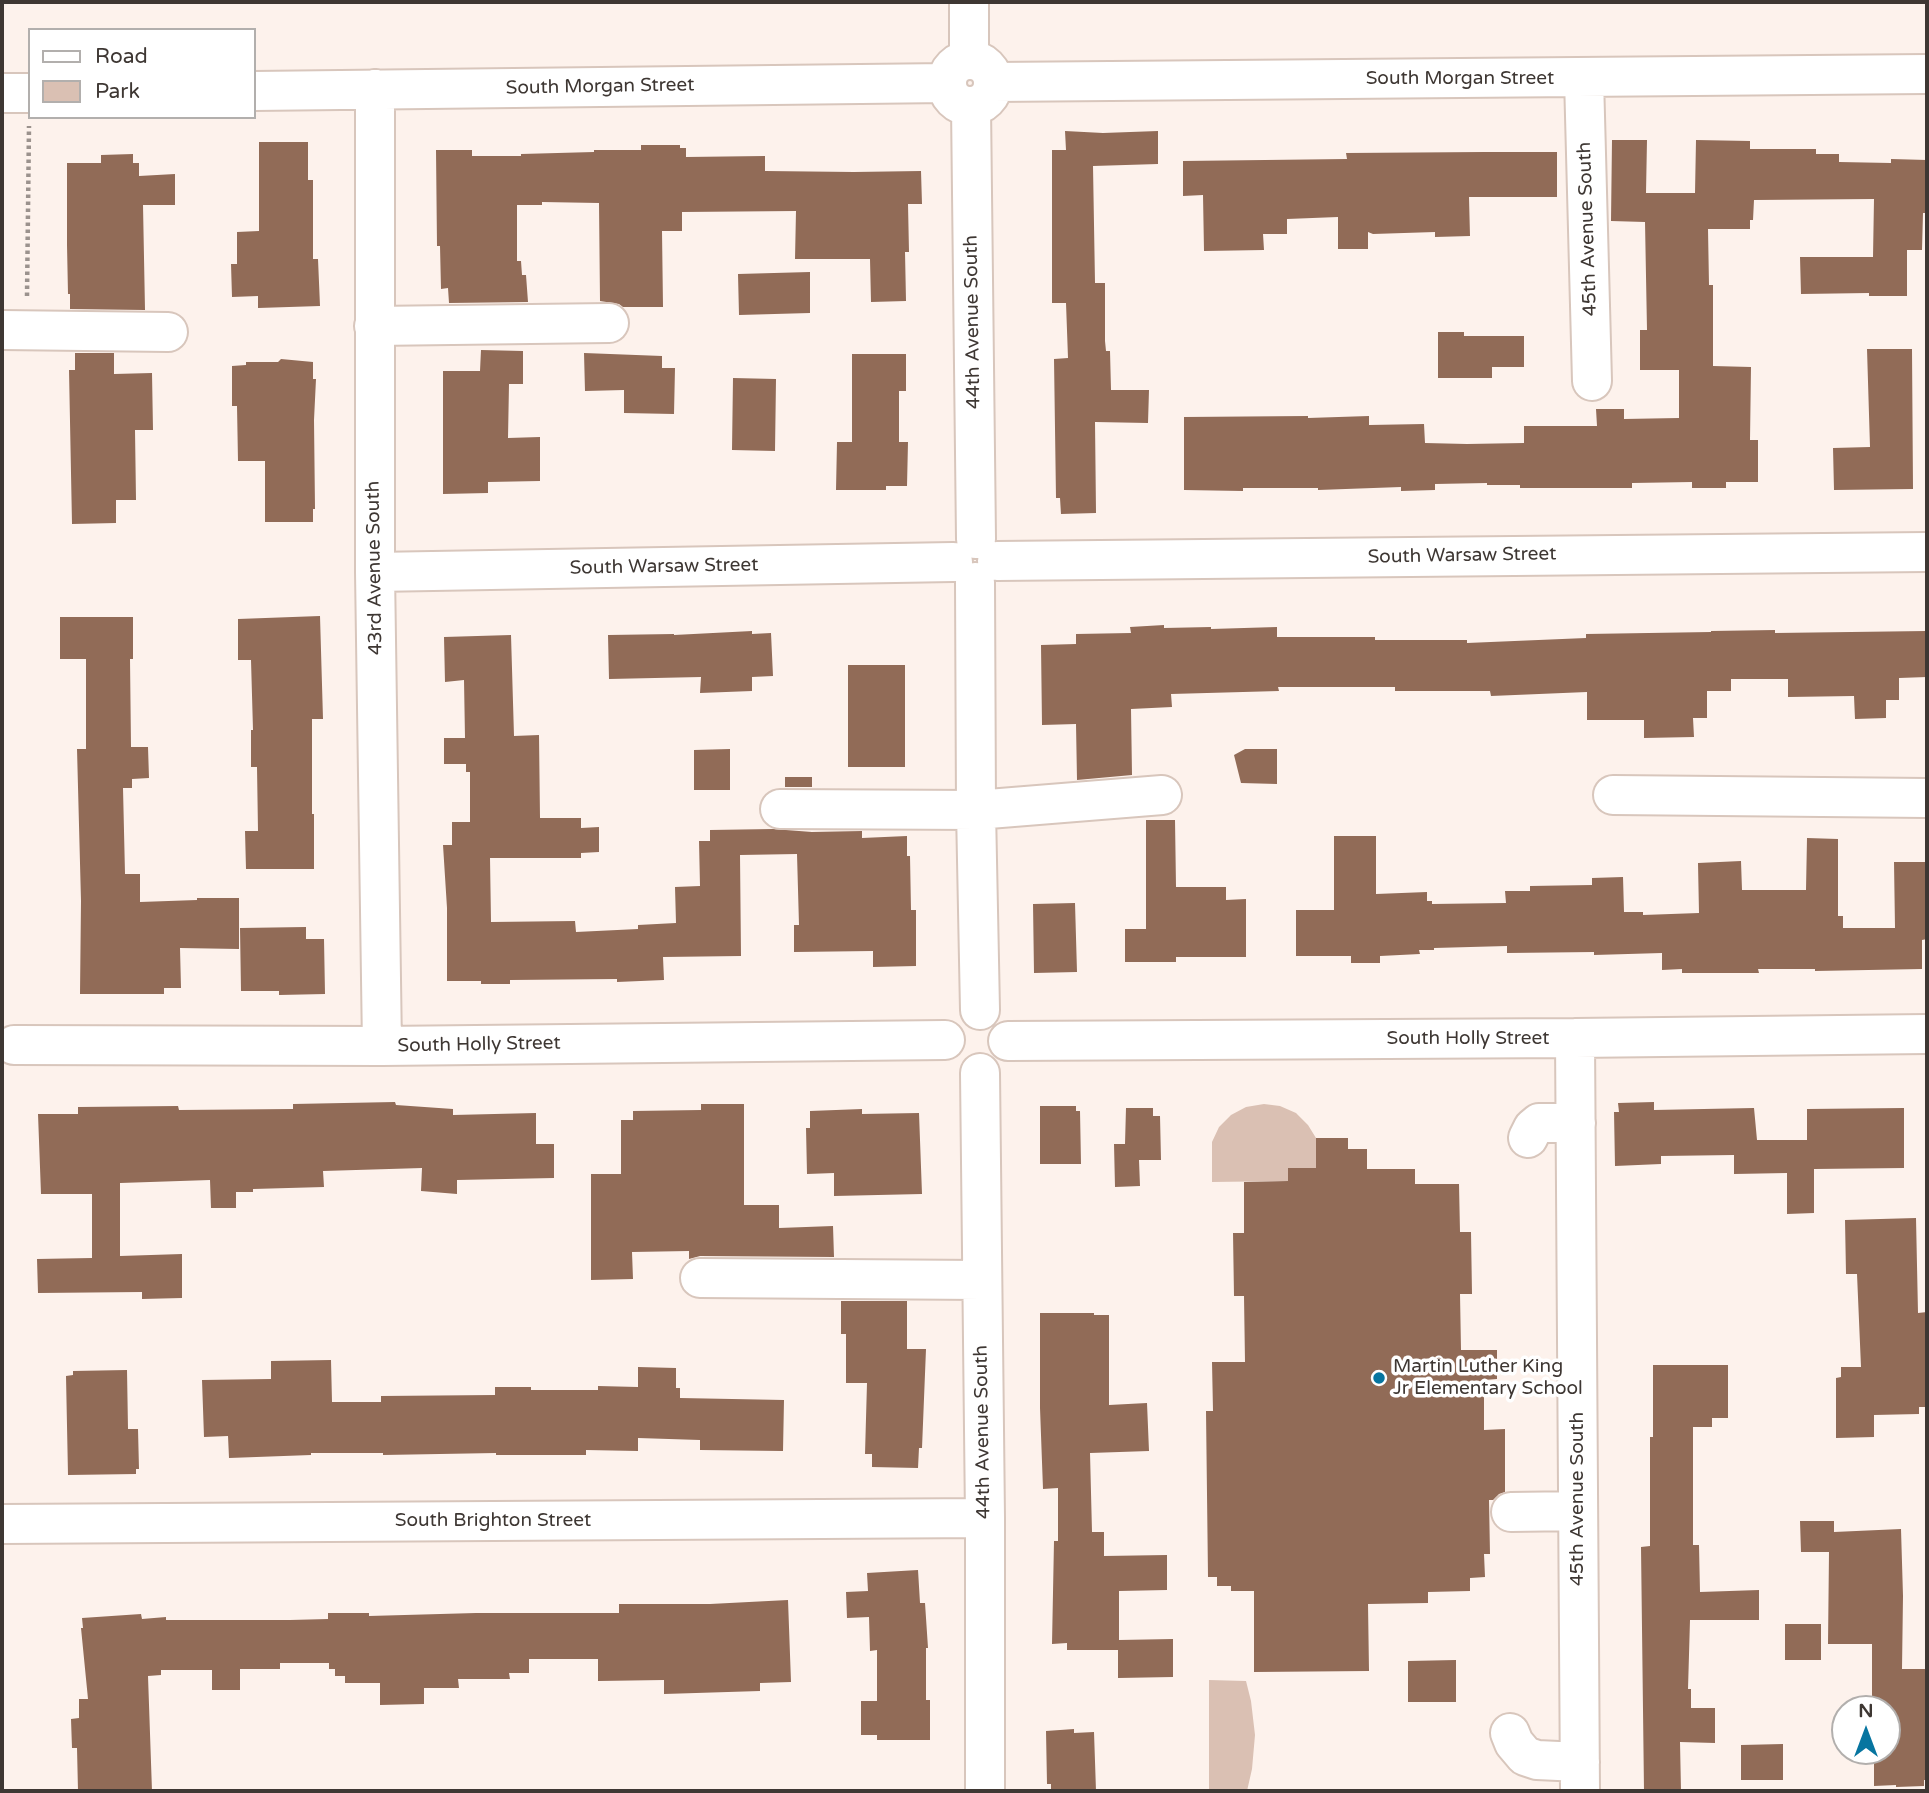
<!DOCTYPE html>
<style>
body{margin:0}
#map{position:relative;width:1929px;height:1793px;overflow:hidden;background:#fdf2ec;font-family:"Varela Round",sans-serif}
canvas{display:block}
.frame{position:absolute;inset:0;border:4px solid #3e3733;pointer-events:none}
.legend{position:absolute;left:28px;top:28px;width:228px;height:91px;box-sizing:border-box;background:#fff;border:2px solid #b2afad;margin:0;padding:9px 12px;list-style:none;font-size:21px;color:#3e3733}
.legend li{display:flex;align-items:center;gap:14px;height:35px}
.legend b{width:35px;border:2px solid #b2afad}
.north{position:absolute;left:1831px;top:1695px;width:70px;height:70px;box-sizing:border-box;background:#fff;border:2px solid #b2afad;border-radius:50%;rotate:0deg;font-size:19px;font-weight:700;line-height:28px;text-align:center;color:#3e3733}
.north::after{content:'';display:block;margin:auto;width:24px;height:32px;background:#0775a0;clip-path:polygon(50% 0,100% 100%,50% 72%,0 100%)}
</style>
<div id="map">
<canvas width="1929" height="1793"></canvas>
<div class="frame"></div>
<ul class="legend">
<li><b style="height:9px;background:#fff"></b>Road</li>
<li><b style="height:19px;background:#dac0b3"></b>Park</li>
</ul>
<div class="north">N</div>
</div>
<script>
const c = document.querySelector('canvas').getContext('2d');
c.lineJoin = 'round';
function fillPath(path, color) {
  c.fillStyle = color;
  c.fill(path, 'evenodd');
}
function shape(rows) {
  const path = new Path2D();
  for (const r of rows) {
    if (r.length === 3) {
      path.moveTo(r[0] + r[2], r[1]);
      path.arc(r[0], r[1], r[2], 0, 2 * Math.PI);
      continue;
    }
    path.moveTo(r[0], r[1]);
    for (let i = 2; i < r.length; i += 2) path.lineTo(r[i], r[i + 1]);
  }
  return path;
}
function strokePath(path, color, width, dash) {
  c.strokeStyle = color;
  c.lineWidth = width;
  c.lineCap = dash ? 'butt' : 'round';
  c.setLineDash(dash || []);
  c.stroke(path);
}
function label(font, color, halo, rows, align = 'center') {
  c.font = font + ' "Varela Round",sans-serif';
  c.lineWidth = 7;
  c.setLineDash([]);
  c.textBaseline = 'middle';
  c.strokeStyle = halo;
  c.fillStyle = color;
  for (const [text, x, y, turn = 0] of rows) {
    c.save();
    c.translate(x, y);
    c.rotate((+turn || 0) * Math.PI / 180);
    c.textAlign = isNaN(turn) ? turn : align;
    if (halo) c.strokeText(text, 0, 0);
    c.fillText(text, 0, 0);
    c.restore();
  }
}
const green = shape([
 [1264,1104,1280,1106,1296,1113,1308,1125,1316,1138,1316,1168,1288,1181,1212,1182,1212,1142,1219,1127,1231,1115,1246,1107],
 [1209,1680,1246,1681,1251,1701,1255,1735,1252,1769,1247,1791,1209,1791]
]);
const building = shape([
 [1065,131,1103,133,1158,131,1158,164,1093,166,1095,283,1105,283,1105,341,1106,351,1110,351,1111,390,1149,390,1148,423,1095,422,1096,513,1061,514,1060,498,1056,498,1054,359,1068,358,1066,303,1052,303,1052,150,1066,150],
 [1612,140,1647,140,1646,193,1695,193,1696,140,1750,141,1750,149,1816,149,1816,154,1839,154,1839,162,1891,163,1891,159,1927,160,1927,213,1923,213,1922,250,1907,250,1907,296,1869,296,1869,293,1801,294,1800,257,1873,257,1874,199,1754,200,1753,220,1750,220,1750,229,1708,229,1709,285,1713,285,1713,366,1751,367,1750,440,1758,440,1758,482,1726,482,1726,488,1692,488,1692,482,1632,483,1632,488,1520,488,1520,485,1487,485,1487,483,1435,484,1435,490,1401,491,1401,487,1318,490,1318,488,1243,488,1243,491,1184,490,1184,417,1308,416,1308,418,1369,416,1369,425,1424,424,1425,443,1467,444,1524,443,1524,426,1597,426,1596,409,1624,409,1624,419,1679,418,1679,370,1640,370,1640,330,1647,330,1645,222,1611,221],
 [259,142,308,142,308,180,313,180,313,259,318,259,320,306,258,308,258,296,232,297,231,264,237,264,237,232,259,231],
 [641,145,680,145,680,148,686,148,686,157,765,156,765,171,854,172,921,171,922,204,908,204,909,252,905,252,906,301,871,302,870,259,795,259,796,211,682,212,682,231,662,231,663,307,623,307,619,304,600,301,599,203,542,202,542,205,517,205,517,261,521,261,522,275,526,275,528,302,449,303,448,288,441,289,440,246,437,246,436,150,472,150,472,156,521,156,521,154,594,152,594,150,641,150],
 [1484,152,1557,152,1557,197,1469,197,1470,236,1435,237,1435,232,1373,234,1368,232,1368,249,1338,249,1338,217,1287,219,1287,234,1263,234,1264,250,1204,251,1203,195,1183,196,1183,161,1347,159,1346,153],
 [133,154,133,163,139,163,139,176,175,174,175,205,143,205,145,310,70,309,70,294,68,294,67,245,67,163,101,163,101,155],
 [810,272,810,313,739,315,738,274],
 [1438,332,1464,332,1464,336,1524,336,1524,367,1492,367,1492,378,1438,378],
 [1867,349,1912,349,1913,489,1834,490,1833,448,1870,447],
 [481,350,523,351,523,384,509,384,508,438,540,437,540,481,488,482,488,493,443,494,443,371,480,371],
 [75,353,114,353,114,374,152,373,153,430,135,430,136,500,116,500,116,523,72,524,69,370,75,370],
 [584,353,662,356,662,368,675,368,674,414,624,413,624,390,585,391],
 [852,354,906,354,906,391,899,391,899,442,908,442,907,486,886,486,886,490,836,490,837,442,852,442],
 [281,359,313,362,313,379,316,379,314,420,315,509,313,509,313,522,265,522,265,461,238,461,237,406,232,406,232,366,246,365,246,362,278,362],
 [733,378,776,379,775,451,732,450],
 [320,616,323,719,312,719,312,814,314,814,314,869,246,869,245,831,258,831,257,767,251,767,251,730,253,730,251,660,238,660,238,619],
 [60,617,133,617,133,659,130,659,131,747,148,747,149,778,132,779,132,788,123,788,125,874,140,874,140,902,197,900,197,898,239,898,239,949,180,948,181,988,164,988,164,994,80,994,81,901,77,749,86,749,86,659,60,659],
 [1164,625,1164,628,1211,627,1211,629,1277,627,1277,637,1375,637,1375,640,1467,640,1467,643,1586,638,1586,634,1711,632,1711,631,1775,630,1775,633,1927,631,1927,677,1899,678,1899,700,1886,700,1886,718,1855,719,1854,696,1788,697,1788,679,1731,679,1731,691,1707,691,1707,718,1693,718,1694,737,1644,738,1644,720,1587,720,1587,692,1491,696,1490,691,1395,691,1395,687,1278,687,1279,691,1171,694,1172,707,1131,709,1132,775,1077,780,1076,724,1042,725,1041,645,1076,644,1076,634,1131,633,1130,627],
 [752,631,752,634,771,633,773,676,752,677,752,691,700,693,701,677,609,679,608,635,674,634,674,635],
 [511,635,514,736,539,735,540,818,581,818,581,828,599,827,599,852,581,853,581,858,490,858,491,922,575,921,576,932,638,929,638,925,676,923,675,887,700,886,699,841,710,841,710,830,773,829,812,832,862,831,862,838,907,836,907,856,910,856,911,910,916,910,916,966,873,967,873,951,794,952,794,925,799,925,797,854,740,855,741,956,663,957,664,980,617,982,617,979,510,980,510,984,481,984,481,981,447,981,447,908,443,845,452,845,452,822,470,822,470,772,466,772,466,764,444,764,444,738,465,738,464,680,445,682,444,637],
 [848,665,905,665,905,767,848,767],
 [730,749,730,790,694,790,694,750],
 [1245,749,1277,749,1277,784,1241,783,1234,755],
 [785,777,812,777,812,787,785,787],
 [1146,820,1175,820,1176,887,1226,887,1226,900,1246,899,1246,957,1176,957,1176,962,1125,962,1125,929,1146,929],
 [1334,836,1376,836,1376,894,1427,892,1427,901,1432,901,1432,904,1506,903,1505,891,1530,891,1530,886,1592,885,1592,878,1623,877,1624,912,1643,912,1643,915,1699,913,1698,863,1741,861,1742,890,1806,890,1807,838,1838,839,1838,916,1843,916,1843,928,1895,928,1894,862,1927,862,1927,939,1922,940,1922,969,1815,971,1815,969,1758,969,1759,973,1682,973,1682,969,1662,970,1662,953,1594,955,1594,952,1507,953,1507,946,1434,948,1434,950,1419,950,1420,954,1380,956,1380,963,1351,963,1351,956,1296,956,1296,910,1334,910],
 [1075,903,1077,972,1034,973,1033,904],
 [306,927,306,939,324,939,325,994,279,995,279,991,241,991,240,928],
 [395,1102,396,1105,453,1109,453,1115,536,1113,536,1144,554,1144,554,1178,457,1180,457,1194,421,1191,422,1168,323,1171,324,1187,253,1189,253,1192,236,1192,236,1208,211,1208,210,1180,120,1183,120,1256,182,1254,182,1298,142,1299,142,1292,38,1293,37,1259,92,1258,92,1194,41,1194,38,1114,78,1114,78,1107,178,1106,179,1110,293,1109,293,1104],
 [1654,1102,1654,1110,1754,1108,1757,1140,1807,1140,1807,1109,1904,1108,1904,1168,1814,1169,1814,1213,1787,1214,1787,1173,1734,1174,1734,1155,1661,1156,1661,1164,1615,1166,1614,1112,1619,1112,1618,1103],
 [701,1104,744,1104,744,1205,779,1205,779,1228,833,1226,834,1257,700,1256,689,1259,689,1251,632,1252,633,1279,591,1280,591,1174,621,1174,621,1120,633,1120,633,1111,701,1110],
 [1040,1106,1076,1106,1076,1111,1080,1111,1081,1164,1040,1164],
 [1126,1108,1153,1108,1153,1116,1160,1116,1161,1160,1139,1160,1140,1186,1115,1187,1114,1144,1125,1144],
 [862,1109,862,1114,919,1113,922,1194,834,1196,834,1173,807,1174,806,1128,810,1128,810,1111],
 [1316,1138,1348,1138,1348,1149,1367,1149,1367,1169,1415,1169,1415,1184,1459,1184,1460,1232,1471,1232,1472,1294,1460,1294,1461,1350,1497,1350,1497,1379,1484,1380,1484,1430,1505,1429,1505,1492,1499,1494,1493,1500,1489,1500,1490,1554,1484,1554,1485,1577,1470,1578,1470,1591,1428,1592,1428,1603,1368,1604,1369,1671,1254,1672,1254,1591,1231,1591,1231,1586,1217,1586,1217,1577,1208,1577,1206,1411,1213,1411,1212,1362,1245,1362,1244,1296,1234,1296,1233,1233,1244,1233,1244,1182,1288,1181,1288,1168,1316,1168],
 [1916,1218,1918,1313,1927,1312,1927,1407,1919,1407,1919,1414,1874,1415,1874,1437,1836,1438,1836,1378,1841,1377,1841,1367,1861,1367,1857,1274,1846,1274,1845,1220],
 [841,1301,907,1301,907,1349,926,1349,922,1448,919,1448,918,1468,872,1467,872,1454,865,1454,867,1383,846,1383,846,1334,841,1334],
 [1040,1313,1094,1313,1094,1315,1109,1315,1109,1405,1147,1403,1149,1451,1090,1453,1092,1532,1104,1532,1104,1556,1167,1555,1167,1590,1119,1591,1119,1640,1173,1639,1173,1677,1118,1678,1118,1650,1067,1650,1067,1643,1052,1644,1054,1541,1058,1541,1058,1488,1043,1489,1040,1408],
 [331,1360,332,1402,381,1402,381,1396,495,1395,495,1387,531,1387,531,1390,598,1390,598,1386,638,1387,638,1367,676,1368,676,1388,680,1388,680,1398,784,1400,783,1451,700,1450,700,1440,638,1438,638,1451,586,1450,586,1455,496,1455,496,1453,383,1455,383,1453,311,1453,311,1455,229,1458,228,1436,204,1437,202,1380,271,1379,271,1361],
 [1653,1365,1728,1365,1728,1418,1712,1418,1712,1427,1693,1427,1693,1545,1699,1545,1700,1592,1759,1590,1759,1620,1690,1620,1688,1689,1691,1689,1691,1708,1715,1708,1715,1743,1680,1742,1681,1791,1644,1791,1641,1547,1650,1546,1650,1437,1653,1437],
 [127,1370,128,1429,138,1429,139,1469,136,1469,136,1474,68,1475,66,1376,73,1375,73,1371],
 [1800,1521,1834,1521,1834,1532,1901,1529,1903,1596,1902,1669,1926,1669,1927,1780,1924,1780,1924,1786,1896,1787,1896,1785,1874,1786,1874,1752,1887,1751,1887,1709,1882,1709,1882,1700,1872,1700,1872,1644,1828,1644,1829,1552,1801,1552],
 [918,1570,920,1603,925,1603,928,1648,926,1648,926,1700,930,1700,930,1740,877,1740,877,1735,861,1735,861,1701,877,1701,877,1650,870,1651,869,1617,847,1618,846,1592,868,1591,867,1573],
 [788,1600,791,1682,760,1683,760,1691,664,1694,664,1680,598,1681,598,1659,529,1659,529,1673,509,1673,510,1679,458,1679,459,1688,424,1688,424,1704,380,1705,380,1683,345,1683,345,1676,335,1676,335,1669,329,1669,329,1663,280,1663,280,1669,240,1669,240,1690,212,1690,212,1670,161,1670,161,1675,148,1676,152,1791,78,1791,77,1748,72,1748,71,1719,79,1718,79,1699,88,1699,81,1628,83,1628,82,1618,141,1614,142,1619,166,1617,166,1620,290,1620,328,1619,328,1613,369,1613,369,1616,476,1613,619,1613,619,1604,710,1604],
 [1785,1624,1821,1624,1821,1660,1785,1660],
 [1456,1660,1456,1702,1408,1702,1408,1661],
 [1074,1729,1074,1733,1094,1732,1096,1791,1051,1791,1051,1784,1047,1784,1046,1731],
 [1783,1744,1783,1780,1741,1780,1741,1745]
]);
const path = shape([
 [27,296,29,126]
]);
const minor = shape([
 [969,2,969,60],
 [970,83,23],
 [1584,78,1592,381],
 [994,82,1927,74],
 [375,89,375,572,382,1046],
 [254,91,947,83],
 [2,93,30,93],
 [971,106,976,539],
 [374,326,609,323],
 [2,330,168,332],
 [997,561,1927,552],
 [375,572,953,562],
 [975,582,976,810,980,1010],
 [1613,795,1927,798],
 [780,809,976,810,1162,795],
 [1575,1038,1580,1791],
 [1008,1041,1575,1038,1927,1034],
 [14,1045,382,1046,945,1040],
 [980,1073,985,1518,985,1791],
 [1528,1138,1533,1128,1539,1123,1576,1123],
 [700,1278,981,1280],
 [1511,1512,1578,1511],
 [2,1524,985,1518],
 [1510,1733,1514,1743,1525,1756,1537,1760,1580,1762]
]);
const markers = [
 [1379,1378,7,"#0775a0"]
];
const streetNames = [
 ["South Morgan Street",1460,79],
 ["South Morgan Street",600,87,-1],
 ["45th Avenue South",1588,229,-92],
 ["44th Avenue South",973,322,-91],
 ["South Warsaw Street",1462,556,-1],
 ["South Warsaw Street",664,567,-1],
 ["43rd Avenue South",375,568,-91],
 ["South Holly Street",1468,1039],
 ["South Holly Street",479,1045,-1],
 ["44th Avenue South",983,1432,-91],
 ["45th Avenue South",1578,1499,-90],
 ["South Brighton Street",493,1521]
];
const poiNames = [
 ["Martin Luther King",1393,1367],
 ["Jr Elementary School",1393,1389]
];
fillPath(green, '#dac0b3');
fillPath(building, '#916b57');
strokePath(minor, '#d8c6bc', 42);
strokePath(path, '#9b928d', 4.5, [3.5, 3.5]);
strokePath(minor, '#fff', 38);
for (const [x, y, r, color] of markers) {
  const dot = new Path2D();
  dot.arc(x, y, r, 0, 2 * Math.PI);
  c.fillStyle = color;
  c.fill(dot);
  strokePath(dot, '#fff', 2.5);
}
label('19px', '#3e3733', '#fff', streetNames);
label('19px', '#3e3733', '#fff', poiNames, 'left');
</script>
